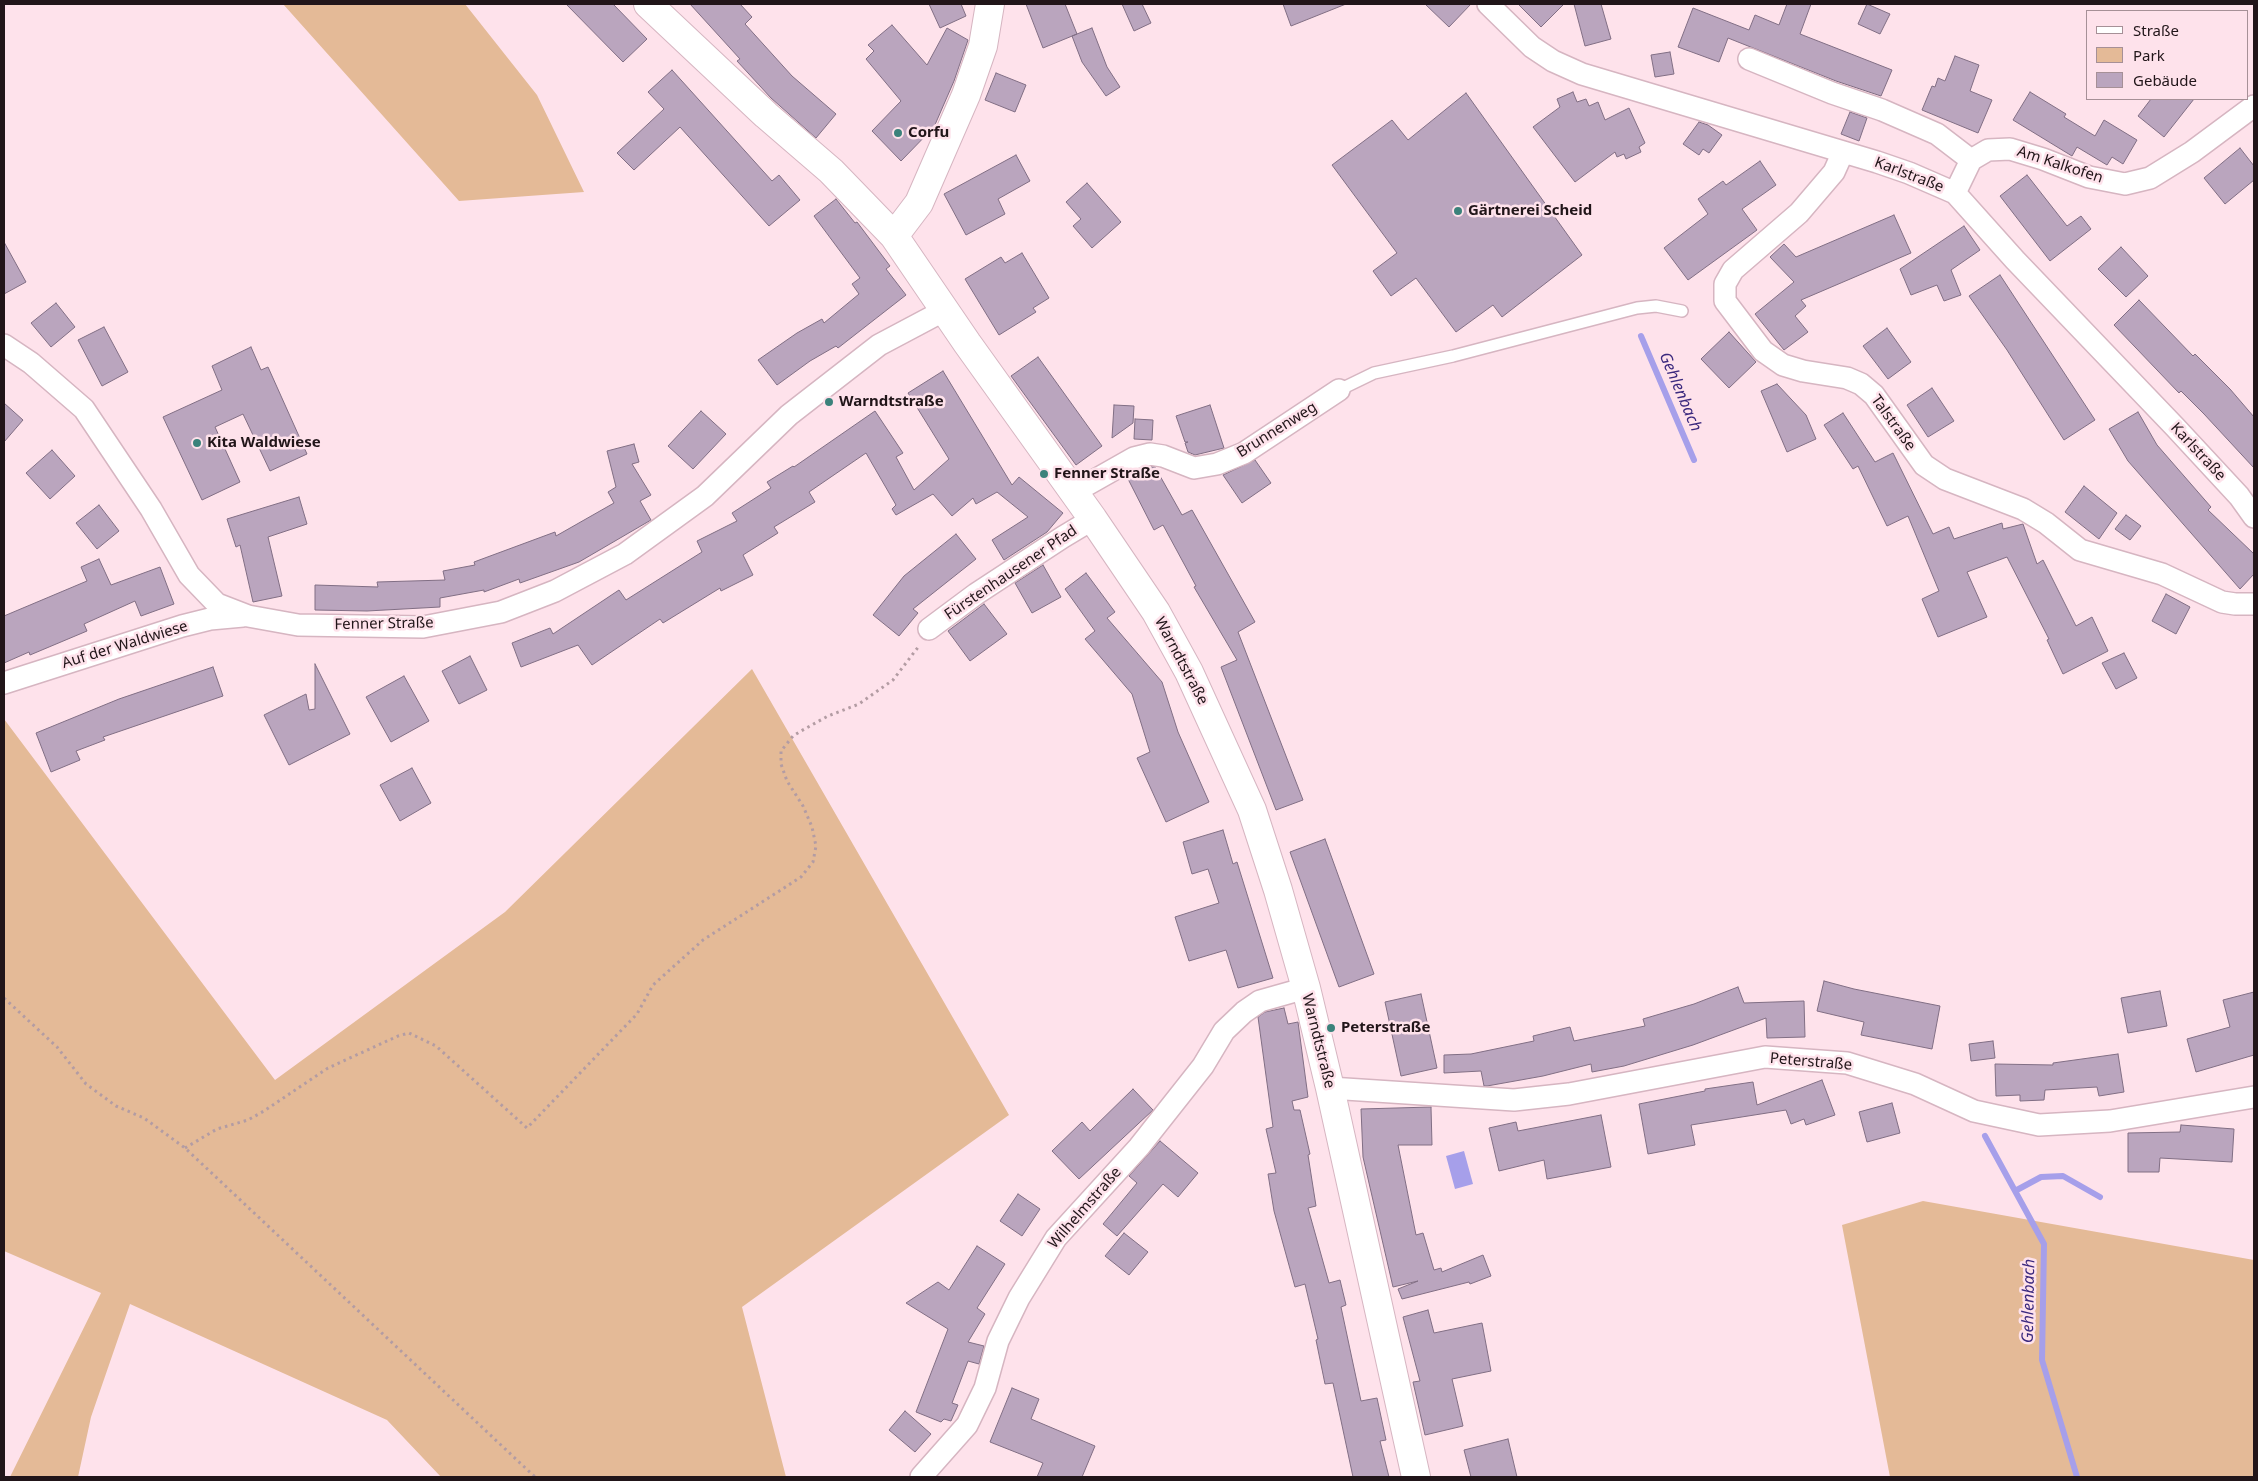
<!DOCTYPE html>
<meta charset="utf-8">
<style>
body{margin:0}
#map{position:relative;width:2258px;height:1481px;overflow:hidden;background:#fee2eb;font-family:"Noto Sans",sans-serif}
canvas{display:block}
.frame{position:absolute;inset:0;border:5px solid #211519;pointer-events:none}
.legend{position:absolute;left:2086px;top:10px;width:162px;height:90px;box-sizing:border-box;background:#fee2eb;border:1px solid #a69097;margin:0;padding:6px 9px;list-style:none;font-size:15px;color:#211519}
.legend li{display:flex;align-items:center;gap:10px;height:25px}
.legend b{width:25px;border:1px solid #a69097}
</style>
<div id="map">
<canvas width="2258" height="1481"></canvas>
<div class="frame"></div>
<ul class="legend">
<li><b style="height:6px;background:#fff"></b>Straße</li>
<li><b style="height:14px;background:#e4ba97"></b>Park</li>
<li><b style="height:14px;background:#baa5be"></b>Gebäude</li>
</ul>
</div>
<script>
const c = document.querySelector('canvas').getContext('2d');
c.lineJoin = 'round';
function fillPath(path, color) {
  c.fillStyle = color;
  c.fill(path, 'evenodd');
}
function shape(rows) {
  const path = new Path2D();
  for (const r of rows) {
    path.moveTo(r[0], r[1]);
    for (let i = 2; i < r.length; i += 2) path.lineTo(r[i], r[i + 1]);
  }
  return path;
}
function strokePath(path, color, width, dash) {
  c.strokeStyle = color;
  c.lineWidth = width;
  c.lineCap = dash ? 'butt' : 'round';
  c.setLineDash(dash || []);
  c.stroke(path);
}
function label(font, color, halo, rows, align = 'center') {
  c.font = font + ' "Noto Sans",sans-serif';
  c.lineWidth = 5;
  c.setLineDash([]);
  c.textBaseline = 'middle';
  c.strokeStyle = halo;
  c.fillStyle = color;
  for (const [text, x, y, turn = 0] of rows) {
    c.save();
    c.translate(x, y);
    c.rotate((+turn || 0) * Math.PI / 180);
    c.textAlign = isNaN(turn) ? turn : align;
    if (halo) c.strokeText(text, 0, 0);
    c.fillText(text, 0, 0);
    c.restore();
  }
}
const green = shape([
 [283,4,465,4,537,95,584,192,459,201],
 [752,669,1009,1115,742,1307,786,1477,441,1477,387,1420,130,1304,91,1417,78,1477,10,1477,101,1293,4,1251,4,719,275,1080,505,912],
 [1923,1201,2254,1260,2254,1477,1890,1477,1842,1225]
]);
const water = shape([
 [1464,1151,1473,1184,1455,1189,1446,1156]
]);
const stream = shape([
 [1641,336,1694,460],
 [1985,1136,2044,1244,2042,1360,2077,1477],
 [2015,1191,2041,1177,2063,1176,2100,1197]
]);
const building = shape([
 [566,4,613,4,647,39,623,62,566,4],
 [690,4,740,4,752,17,745,24,792,76,836,114,816,138,771,98,737,61,740,59,690,4],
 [929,4,961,4,966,16,940,28,929,4],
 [1026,4,1065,4,1077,34,1043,48,1026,4],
 [1122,4,1142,4,1151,23,1134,31,1122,4],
 [1283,4,1346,4,1291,26,1283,4],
 [1425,4,1471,4,1449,27,1425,4],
 [1518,4,1564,4,1541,27,1518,4],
 [1574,4,1601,4,1611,39,1585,46,1574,4],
 [1787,4,1811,4,1800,34,1892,70,1881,96,1836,81,1728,38,1719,62,1678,47,1693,8,1749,30,1755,15,1779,25,1787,4],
 [1867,4,1890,14,1880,34,1858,24,1867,4],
 [892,25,927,65,947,28,968,40,954,81,934,127,901,161,872,131,901,101,866,59,874,51,868,45,892,25],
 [1092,28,1107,67,1120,87,1106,96,1082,62,1072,36,1092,28],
 [1670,52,1674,74,1655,77,1651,55,1670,52],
 [1955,56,1979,65,1970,91,1992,100,1978,133,1922,110,1932,86,1935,87,1938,78,1945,81,1955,56],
 [672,70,772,181,779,175,800,200,769,226,680,127,634,170,617,153,664,109,648,92,672,70],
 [996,73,1026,85,1015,112,985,100,996,73],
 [1573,92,1577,102,1586,99,1589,106,1598,102,1605,120,1629,108,1645,143,1639,147,1641,152,1626,159,1624,154,1617,157,1615,152,1575,182,1533,127,1560,107,1557,99,1573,92],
 [2030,92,2066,114,2064,117,2095,136,2104,120,2137,140,2123,164,2112,157,2107,165,2077,147,2072,156,2013,120,2030,92],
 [1466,93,1582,255,1502,317,1493,305,1456,332,1416,278,1391,296,1373,271,1397,253,1332,165,1392,120,1408,140,1466,93],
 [2151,99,2194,99,2164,137,2138,116,2151,99],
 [1850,112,1867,118,1859,141,1841,134,1850,112],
 [1699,122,1708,125,1722,135,1709,153,1703,149,1699,155,1683,144,1699,122],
 [2240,148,2254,166,2254,180,2225,204,2204,178,2240,148],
 [1016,155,1030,181,998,199,1005,214,966,235,944,194,1016,155],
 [1760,161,1776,185,1742,209,1757,230,1688,280,1664,248,1708,214,1698,199,1723,181,1726,185,1760,161],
 [2027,175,2067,226,2081,216,2091,229,2050,261,2000,196,2027,175],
 [1087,183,1121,222,1092,248,1073,226,1081,219,1066,202,1087,183],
 [836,199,855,223,857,222,890,266,886,269,906,295,838,348,836,346,810,361,777,385,758,360,797,333,822,319,824,323,859,294,852,284,860,278,814,216,836,199],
 [1894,215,1911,253,1801,300,1806,306,1795,316,1808,332,1784,350,1755,314,1794,282,1770,257,1784,244,1796,257,1894,215],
 [1964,226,1980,250,1951,270,1961,295,1944,301,1937,285,1911,295,1900,269,1964,226],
 [4,242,26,282,4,294,4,242],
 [2121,247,2148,276,2126,297,2098,269,2121,247],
 [1022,253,1049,298,1033,308,1036,312,999,335,965,279,1001,257,1005,263,1022,253],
 [2000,275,2095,420,2064,440,2007,350,1969,296,2000,275],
 [2139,300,2193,356,2195,354,2230,389,2254,417,2254,468,2204,414,2181,391,2179,393,2114,325,2139,300],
 [56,303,75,327,51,347,31,323,56,303],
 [104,327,128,372,102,386,78,340,104,327],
 [1887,328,1911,362,1888,379,1863,346,1887,328],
 [1729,332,1756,362,1729,388,1701,359,1729,332],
 [251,347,261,370,268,367,307,454,270,471,243,414,215,427,240,482,202,500,163,417,222,390,212,366,251,347],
 [1038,357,1102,446,1076,465,1011,376,1038,357],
 [943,371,1012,485,1019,477,1063,513,1047,532,1004,560,992,540,1028,517,997,492,976,504,973,498,952,516,933,494,896,515,892,509,896,505,866,453,809,492,815,502,774,527,778,533,743,555,753,575,721,591,720,588,663,623,660,619,592,665,578,645,521,667,512,643,550,628,553,634,619,590,626,600,702,552,697,541,737,521,732,513,771,488,767,482,793,466,794,467,875,411,903,453,896,457,914,490,949,459,908,393,943,371],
 [1777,384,1806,415,1816,439,1787,452,1761,391,1777,384],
 [1932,388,1954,421,1928,437,1907,405,1932,388],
 [4,403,23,420,4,442,4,403],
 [1114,405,1134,406,1133,423,1112,438,1114,405],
 [1210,405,1224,448,1195,455,1188,452,1185,443,1188,442,1185,442,1176,416,1210,405],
 [701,411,726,434,693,469,668,446,701,411],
 [2138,412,2157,445,2211,507,2208,510,2254,554,2254,574,2240,589,2128,461,2109,429,2138,412],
 [1843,413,1875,462,1893,453,1933,534,1949,527,1954,539,2002,523,2003,529,2023,524,2037,564,2043,560,2076,626,2092,617,2108,651,2063,674,2047,640,2049,639,2007,557,1967,572,1987,617,1938,637,1922,599,1939,591,1908,516,1887,526,1858,466,1853,469,1824,425,1843,413],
 [1135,419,1153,420,1152,440,1134,439,1135,419],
 [634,444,639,462,632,464,651,495,640,501,651,520,579,562,520,583,519,579,484,592,484,590,440,598,440,607,367,611,315,610,315,585,378,587,377,582,445,580,443,571,475,565,474,562,555,532,556,536,614,503,608,492,616,487,607,451,634,444],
 [52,450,75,476,50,499,26,473,52,450],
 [1255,460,1271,483,1242,503,1223,475,1255,460],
 [1151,467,1155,467,1182,515,1192,510,1255,622,1238,632,1303,800,1276,810,1221,667,1237,660,1194,587,1196,586,1163,525,1154,530,1127,477,1139,470,1151,467],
 [2084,486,2117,513,2099,539,2065,512,2084,486],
 [299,497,307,524,268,537,282,596,253,602,240,545,236,547,227,519,299,497],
 [99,505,119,531,97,549,76,523,99,505],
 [2126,515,2141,526,2130,540,2115,529,2126,515],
 [956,534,976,559,913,609,918,613,899,636,873,615,904,576,956,534],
 [99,559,111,585,160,567,174,604,141,616,135,601,84,624,87,631,30,655,29,652,4,663,4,616,87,581,81,567,99,559],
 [1043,565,1061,597,1032,613,1015,583,1043,565],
 [1086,573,1115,612,1107,618,1162,682,1178,732,1209,802,1166,822,1137,758,1150,752,1132,694,1085,639,1095,631,1065,589,1086,573],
 [2166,594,2190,607,2176,634,2152,621,2166,594],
 [984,604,1007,634,970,661,948,631,984,604],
 [2124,653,2137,678,2116,689,2102,663,2124,653],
 [470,656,487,690,459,704,442,671,470,656],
 [315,664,350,734,289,765,264,715,306,694,309,710,315,709,315,664],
 [213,667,223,696,103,737,105,740,76,751,80,760,51,772,36,733,119,699,213,667],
 [404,676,429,721,391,742,366,697,404,676],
 [412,768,431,803,400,821,380,785,412,768],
 [1223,830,1233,864,1237,862,1273,978,1238,988,1226,950,1189,961,1175,917,1219,903,1208,869,1192,874,1183,842,1223,830],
 [1325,839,1374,974,1339,987,1290,852,1325,839],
 [1824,981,1854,989,1940,1006,1932,1049,1861,1035,1864,1022,1817,1011,1824,981],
 [1738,987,1744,1003,1804,1001,1805,1037,1767,1038,1766,1018,1693,1045,1624,1066,1592,1072,1591,1064,1543,1076,1487,1086,1484,1086,1481,1071,1444,1073,1444,1055,1471,1054,1534,1041,1533,1036,1570,1027,1574,1041,1645,1026,1643,1019,1694,1004,1738,987],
 [2160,991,2167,1026,2128,1033,2121,998,2160,991],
 [2254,992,2254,1055,2196,1072,2187,1039,2230,1027,2223,1000,2254,992],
 [1421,994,1437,1068,1401,1076,1385,1002,1421,994],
 [1284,1008,1288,1024,1298,1022,1308,1097,1292,1101,1294,1110,1300,1110,1310,1154,1308,1155,1316,1206,1308,1208,1329,1283,1340,1280,1346,1305,1341,1307,1361,1401,1377,1398,1386,1440,1380,1441,1389,1477,1353,1477,1333,1383,1325,1384,1316,1340,1318,1339,1305,1284,1295,1287,1274,1211,1268,1174,1276,1173,1266,1129,1273,1127,1258,1017,1265,1012,1284,1008],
 [1993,1041,1995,1058,1971,1061,1969,1044,1993,1041],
 [2118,1054,2124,1092,2099,1096,2097,1087,2045,1090,2044,1100,2020,1101,2020,1095,1996,1096,1995,1064,2053,1065,2053,1063,2118,1054],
 [1822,1080,1835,1115,1806,1125,1804,1119,1791,1124,1786,1110,1691,1125,1695,1145,1648,1154,1639,1104,1705,1091,1705,1089,1753,1082,1757,1105,1822,1080],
 [1133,1089,1153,1110,1079,1179,1052,1151,1082,1122,1090,1131,1133,1089],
 [1892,1103,1900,1133,1867,1142,1859,1112,1892,1103],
 [1431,1107,1432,1145,1398,1145,1416,1235,1423,1233,1434,1270,1441,1268,1442,1272,1483,1255,1491,1276,1470,1284,1469,1282,1402,1299,1398,1289,1418,1281,1393,1287,1363,1157,1361,1109,1431,1107],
 [1601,1115,1611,1167,1547,1179,1544,1160,1499,1171,1489,1128,1516,1122,1518,1131,1601,1115],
 [2181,1125,2234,1129,2232,1162,2160,1158,2159,1172,2128,1172,2128,1133,2180,1132,2181,1125],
 [1160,1141,1198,1173,1178,1197,1163,1184,1117,1236,1103,1224,1137,1183,1129,1176,1160,1141],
 [1018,1194,1040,1209,1022,1236,1000,1221,1018,1194],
 [1124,1233,1148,1252,1129,1275,1105,1256,1124,1233],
 [977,1246,1005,1264,977,1308,985,1314,968,1342,984,1346,979,1364,968,1361,952,1403,958,1405,951,1421,944,1419,941,1422,916,1412,948,1329,906,1303,938,1282,949,1290,977,1246],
 [1428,1310,1434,1333,1482,1323,1491,1371,1452,1379,1463,1426,1425,1435,1413,1382,1420,1381,1403,1317,1428,1310],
 [1012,1388,1039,1399,1031,1419,1095,1446,1082,1477,1037,1477,1043,1463,990,1442,1012,1388],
 [905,1411,931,1434,915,1452,889,1430,905,1411],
 [1508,1439,1517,1477,1471,1477,1464,1450,1508,1439]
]);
const path = shape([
 [4,998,57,1047,86,1084,116,1106,144,1118,185,1148,535,1477],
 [185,1148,217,1129,248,1120,264,1111,328,1068,398,1036,409,1033,436,1046,527,1128,637,1014,653,985,703,940,801,877,813,862,816,846,812,827,803,806,787,781,781,764,781,751,793,736,801,731,828,716,859,704,893,680,919,646]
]);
const lane = shape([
 [1339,390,1374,373,1453,356,1637,308,1656,306,1682,311]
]);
const street = shape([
 [1488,4,1532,47,1553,61,1582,74,1877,162,1909,173,1955,193,2015,260,2175,427,2239,496,2254,517],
 [1749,59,1832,93,1882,110,1937,134,1971,160],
 [1843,152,1834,172,1799,213,1733,270,1725,284,1725,301,1763,351,1783,365,1803,371,1847,378,1861,384,1874,395,1924,465,1945,479,2023,509,2046,523,2080,550,2162,574,2222,602,2235,604,2254,604],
 [1955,193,1971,160,1988,150,2010,149,2043,159,2089,177,2125,184,2150,178,2192,152,2254,106],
 [4,345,31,363,84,409,151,509,189,575,217,604,248,616,298,625,423,627,501,612,555,591,625,554,705,496,789,415,879,345,945,310],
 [1074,492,1134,458,1150,454,1163,456,1194,468,1217,464,1244,453,1339,390],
 [929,629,976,594,1063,537,1093,519],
 [4,683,182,626,210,619,243,616],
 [1330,1088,1514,1100,1569,1094,1765,1057,1847,1063,1915,1084,1974,1111,2039,1125,2110,1121,2254,1097],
 [921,1477,967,1425,985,1388,998,1341,1019,1298,1056,1238,1139,1147,1203,1066,1224,1031,1244,1012,1260,1001,1306,988]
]);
const secondary = shape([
 [648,4,766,115,831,171,894,236,967,343,1093,519,1156,612,1189,672,1252,810,1278,890,1306,988,1330,1088,1416,1477],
 [894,236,919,203,966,95,983,46,990,4]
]);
const markers = [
 [898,133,5,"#3b827b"],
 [1458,211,5,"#3b827b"],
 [829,402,5,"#3b827b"],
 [197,443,5,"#3b827b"],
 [1044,474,5,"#3b827b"],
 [1331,1028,5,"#3b827b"]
];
const poiNames = [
 ["Corfu",908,133],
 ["Gärtnerei Scheid",1468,211],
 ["Warndtstraße",839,402],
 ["Kita Waldwiese",207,443],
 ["Fenner Straße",1054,474],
 ["Peterstraße",1341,1028]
];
const streetNames = [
 ["Am Kalkofen",2060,165,18],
 ["Karlstraße",1909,175,21],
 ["Talstraße",1893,423,54],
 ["Brunnenweg",1277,430,-32],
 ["Karlstraße",2198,452,47],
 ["Fürstenhausener Pfad",1011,573,-34],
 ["Fenner Straße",384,624,-1],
 ["Auf der Waldwiese",125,645,-17],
 ["Warndtstraße",1181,661,62],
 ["Warndtstraße",1318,1041,76],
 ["Peterstraße",1811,1062,5],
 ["Wilhelmstraße",1085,1208,-49]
];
const waterNames = [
 ["Gehlenbach",1680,392,67],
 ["Gehlenbach",2029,1301,-89]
];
fillPath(green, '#e4ba97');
fillPath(water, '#a69fea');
strokePath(stream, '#a69fea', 6);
fillPath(building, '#baa5be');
strokePath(building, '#816e84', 1);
strokePath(lane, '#d6b5c1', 14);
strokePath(street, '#d6b5c1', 24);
strokePath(secondary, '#d6b5c1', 30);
strokePath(path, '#b39ca3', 3, [2.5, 4]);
strokePath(lane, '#fff', 11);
strokePath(street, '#fff', 21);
strokePath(secondary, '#fff', 28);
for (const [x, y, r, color] of markers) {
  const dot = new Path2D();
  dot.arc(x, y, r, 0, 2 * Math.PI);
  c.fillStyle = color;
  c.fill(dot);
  strokePath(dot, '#fee2eb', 2);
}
label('bold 15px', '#211519', '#fee2eb', poiNames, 'left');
label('15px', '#211519', '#fee2eb', streetNames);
label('italic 16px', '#3b297e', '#fee2eb', waterNames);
</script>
